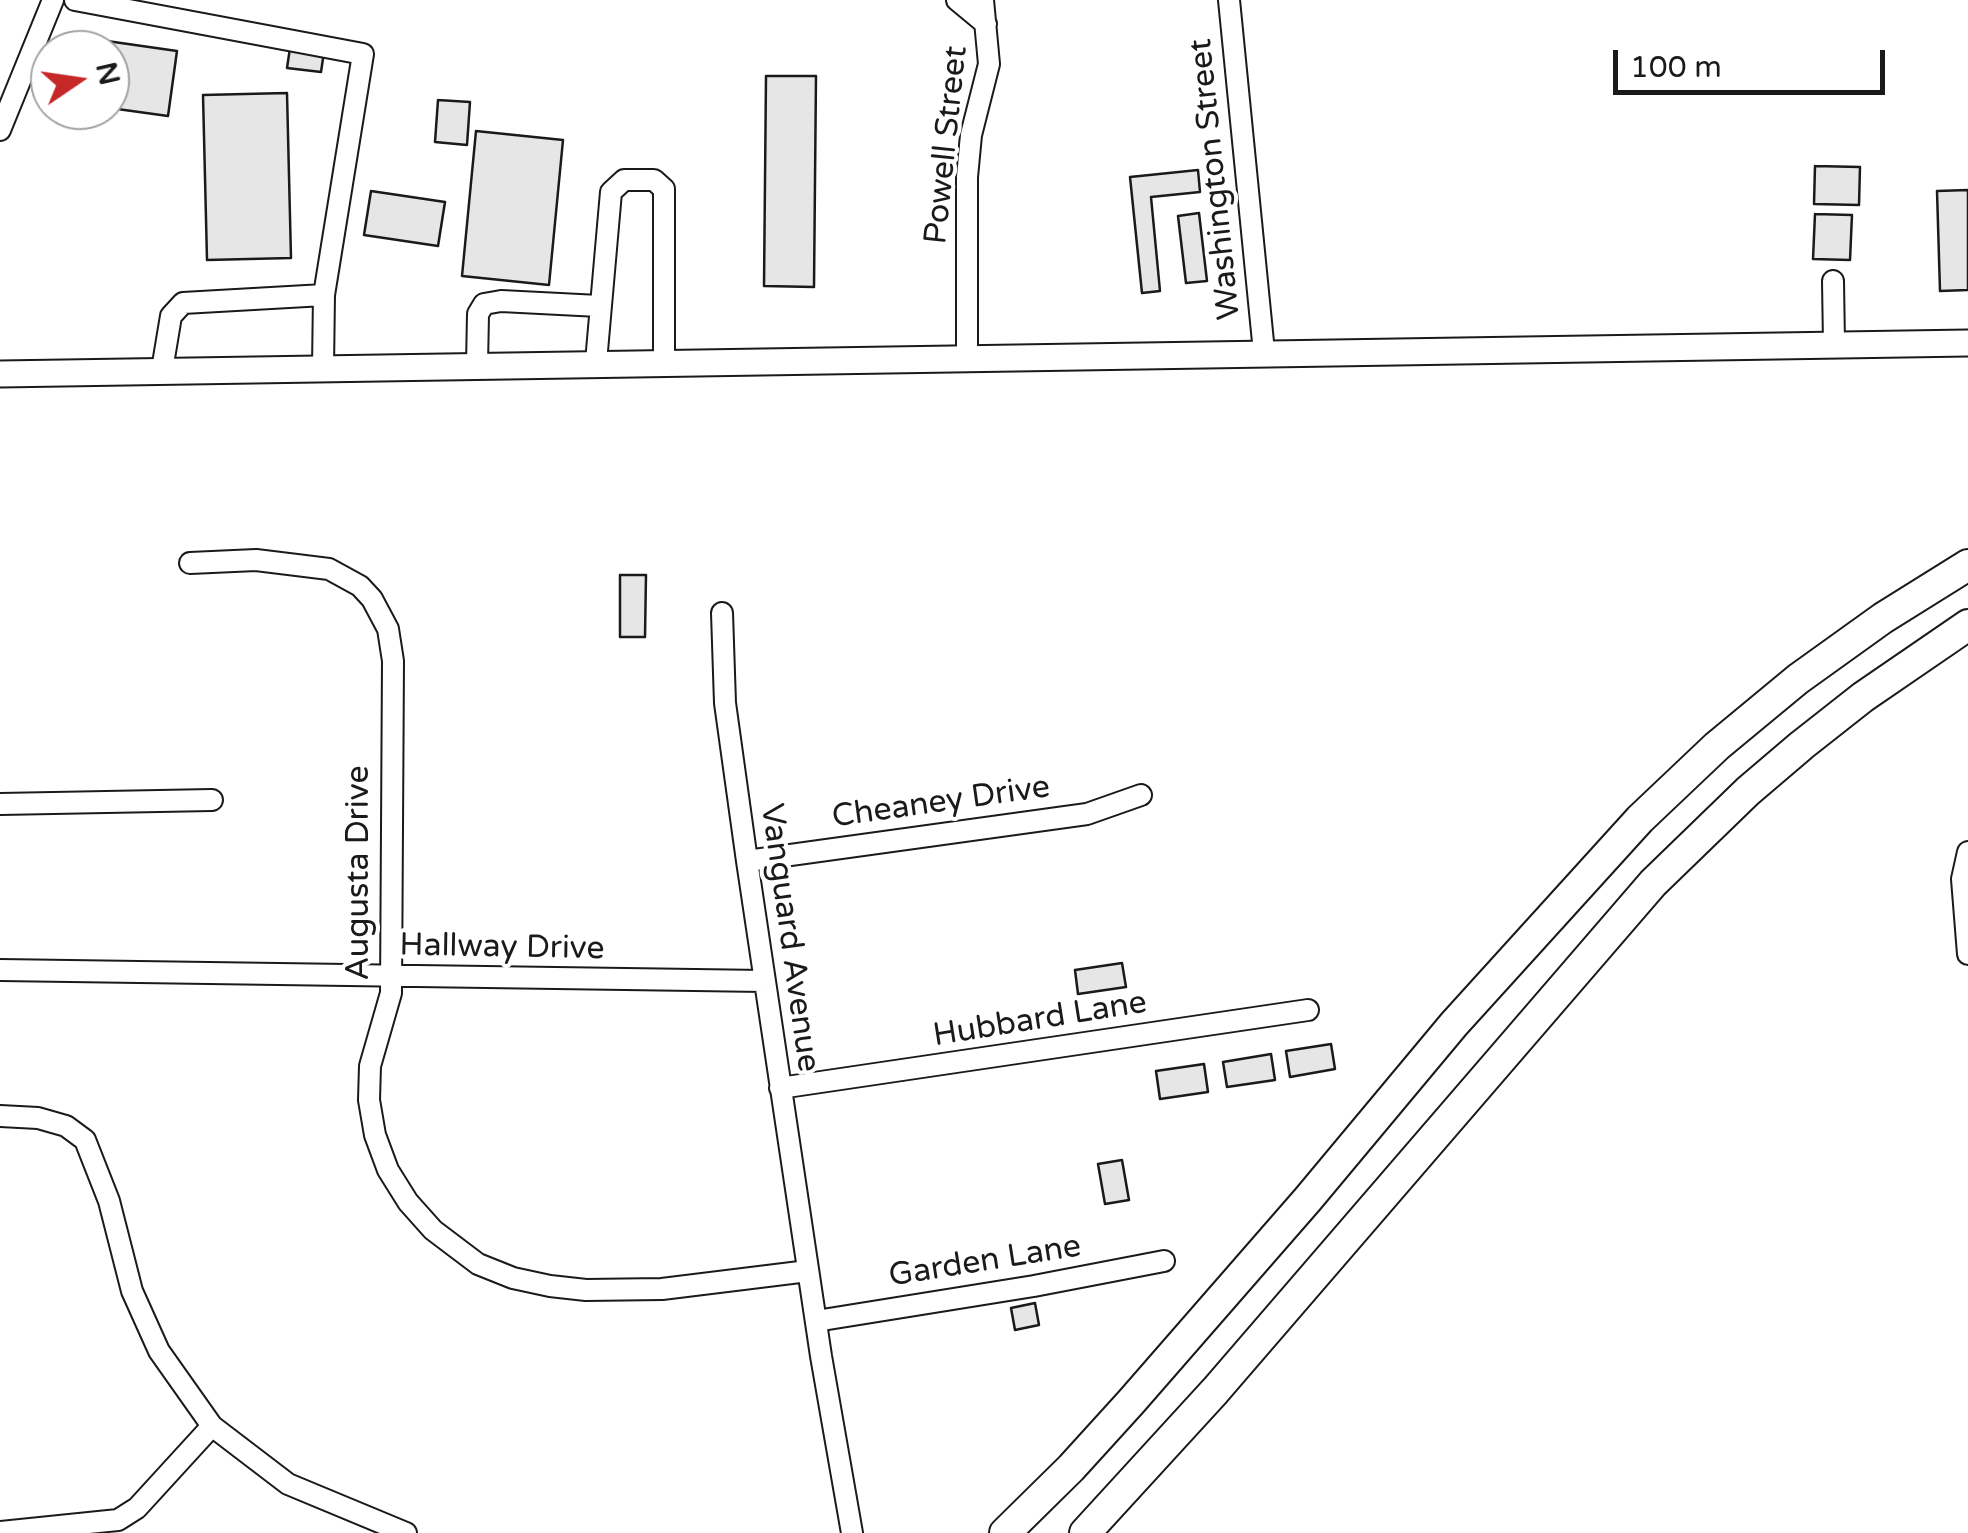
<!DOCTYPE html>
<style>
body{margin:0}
#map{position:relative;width:1968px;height:1533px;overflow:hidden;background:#fff;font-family:"Varela Round",sans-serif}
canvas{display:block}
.north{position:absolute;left:30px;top:30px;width:100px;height:100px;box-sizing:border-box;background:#fff;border:2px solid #a3a3a3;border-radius:50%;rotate:77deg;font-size:28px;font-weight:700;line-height:40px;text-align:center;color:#1a1a1a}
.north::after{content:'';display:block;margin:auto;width:35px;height:45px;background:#c62828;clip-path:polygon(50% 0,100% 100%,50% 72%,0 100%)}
.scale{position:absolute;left:1613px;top:50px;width:272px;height:45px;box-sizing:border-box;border:5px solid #1a1a1a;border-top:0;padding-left:12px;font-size:30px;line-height:35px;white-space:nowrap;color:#1a1a1a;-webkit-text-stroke:8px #fff;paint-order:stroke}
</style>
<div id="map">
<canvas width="1968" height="1533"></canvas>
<div class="north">N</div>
<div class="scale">100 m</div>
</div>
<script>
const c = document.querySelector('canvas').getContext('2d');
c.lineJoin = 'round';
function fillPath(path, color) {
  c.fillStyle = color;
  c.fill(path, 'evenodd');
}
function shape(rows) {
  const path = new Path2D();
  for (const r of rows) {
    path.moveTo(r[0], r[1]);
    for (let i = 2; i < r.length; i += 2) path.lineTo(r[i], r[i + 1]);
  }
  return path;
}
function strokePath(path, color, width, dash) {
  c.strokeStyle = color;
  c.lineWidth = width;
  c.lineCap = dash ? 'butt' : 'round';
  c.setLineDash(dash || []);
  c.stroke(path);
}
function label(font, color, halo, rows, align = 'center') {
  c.font = font + ' "Varela Round",sans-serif';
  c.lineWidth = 8;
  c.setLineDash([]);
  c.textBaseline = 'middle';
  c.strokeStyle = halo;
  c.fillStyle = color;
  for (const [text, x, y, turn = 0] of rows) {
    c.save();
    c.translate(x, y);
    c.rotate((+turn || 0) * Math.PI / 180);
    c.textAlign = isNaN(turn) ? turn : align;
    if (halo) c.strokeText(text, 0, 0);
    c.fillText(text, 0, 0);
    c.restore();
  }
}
const building = shape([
 [93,39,177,51,168,116,110,108,110,50,91,50,93,39],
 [290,48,324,52,321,72,287,68,290,48],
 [766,76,816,76,814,287,764,286,766,76],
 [287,93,291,258,207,260,203,95,287,93],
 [438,100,470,102,467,145,435,142,438,100],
 [476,131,563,140,549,285,462,276,476,131],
 [1815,166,1860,167,1859,205,1814,204,1815,166],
 [1198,170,1200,192,1151,197,1160,291,1142,293,1130,177,1198,170],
 [1968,190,1968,290,1940,291,1937,191,1968,190],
 [371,191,445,202,438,246,364,235,371,191],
 [1199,213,1207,281,1186,283,1178,216,1199,213],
 [1815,214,1852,215,1850,260,1813,259,1815,214],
 [620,575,646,575,645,637,620,637,620,575],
 [1122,963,1126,987,1078,994,1075,970,1122,963],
 [1331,1044,1335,1069,1290,1077,1286,1051,1331,1044],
 [1271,1054,1275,1080,1227,1087,1223,1062,1271,1054],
 [1204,1064,1208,1092,1160,1099,1156,1071,1204,1064],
 [1122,1160,1129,1200,1105,1204,1098,1164,1122,1160],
 [1035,1303,1039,1325,1015,1330,1011,1308,1035,1303]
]);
const minor = shape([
 [75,0,363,54,324,295,323,367],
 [957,0,986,24],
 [1229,0,1264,352],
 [0,130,53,0],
 [1833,281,1834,344],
 [967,357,967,177,971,135,989,64,983,0],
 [596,362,611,192,624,180,654,180,664,189,664,363],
 [477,365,478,314,484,304,501,301,599,306],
 [162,370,171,316,183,303,324,295],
 [190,563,256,560,329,569,360,586,372,599,388,629,393,661,391,993,370,1066,369,1100,375,1135,388,1170,408,1202,433,1230,478,1264,513,1278,550,1286,586,1290,662,1289,808,1271],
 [722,613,725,703,747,861,821,1356,852,1533],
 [0,804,212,800],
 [1968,852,1962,879,1968,954],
 [747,861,1087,814,1141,795],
 [0,970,764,981],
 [780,1088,1308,1010],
 [0,1116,38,1118,66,1126,85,1140,109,1201,132,1291,159,1351,212,1426,288,1484,406,1533],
 [816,1321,1034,1286,1164,1261],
 [0,1532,118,1520,137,1508,212,1426]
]);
const major = shape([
 [0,374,1968,343]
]);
const highway = shape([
 [1005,1533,1071,1468,1131,1402,1308,1199,1454,1024,1640,819,1717,746,1798,679,1883,618,1968,565],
 [1085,1533,1215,1391,1653,883,1748,791,1802,745,1863,697,1968,625]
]);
const streetNames = [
 ["Powell Street",947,145,-84],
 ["Washington Street",1216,179,-96],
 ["Cheaney Drive",941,803,-8],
 ["Augusta Drive",360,873,-90],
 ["Vanguard Avenue",789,938,82],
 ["Hallway Drive",502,948,1],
 ["Hubbard Lane",1040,1020,-9],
 ["Garden Lane",985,1262,-9]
];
fillPath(building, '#e6e6e6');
strokePath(building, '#1a1a1a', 2.5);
strokePath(minor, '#1a1a1a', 24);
strokePath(major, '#1a1a1a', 29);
strokePath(highway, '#1a1a1a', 34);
strokePath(minor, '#fff', 20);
strokePath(major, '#fff', 25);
strokePath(highway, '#fff', 30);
label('32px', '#1a1a1a', '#fff', streetNames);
</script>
